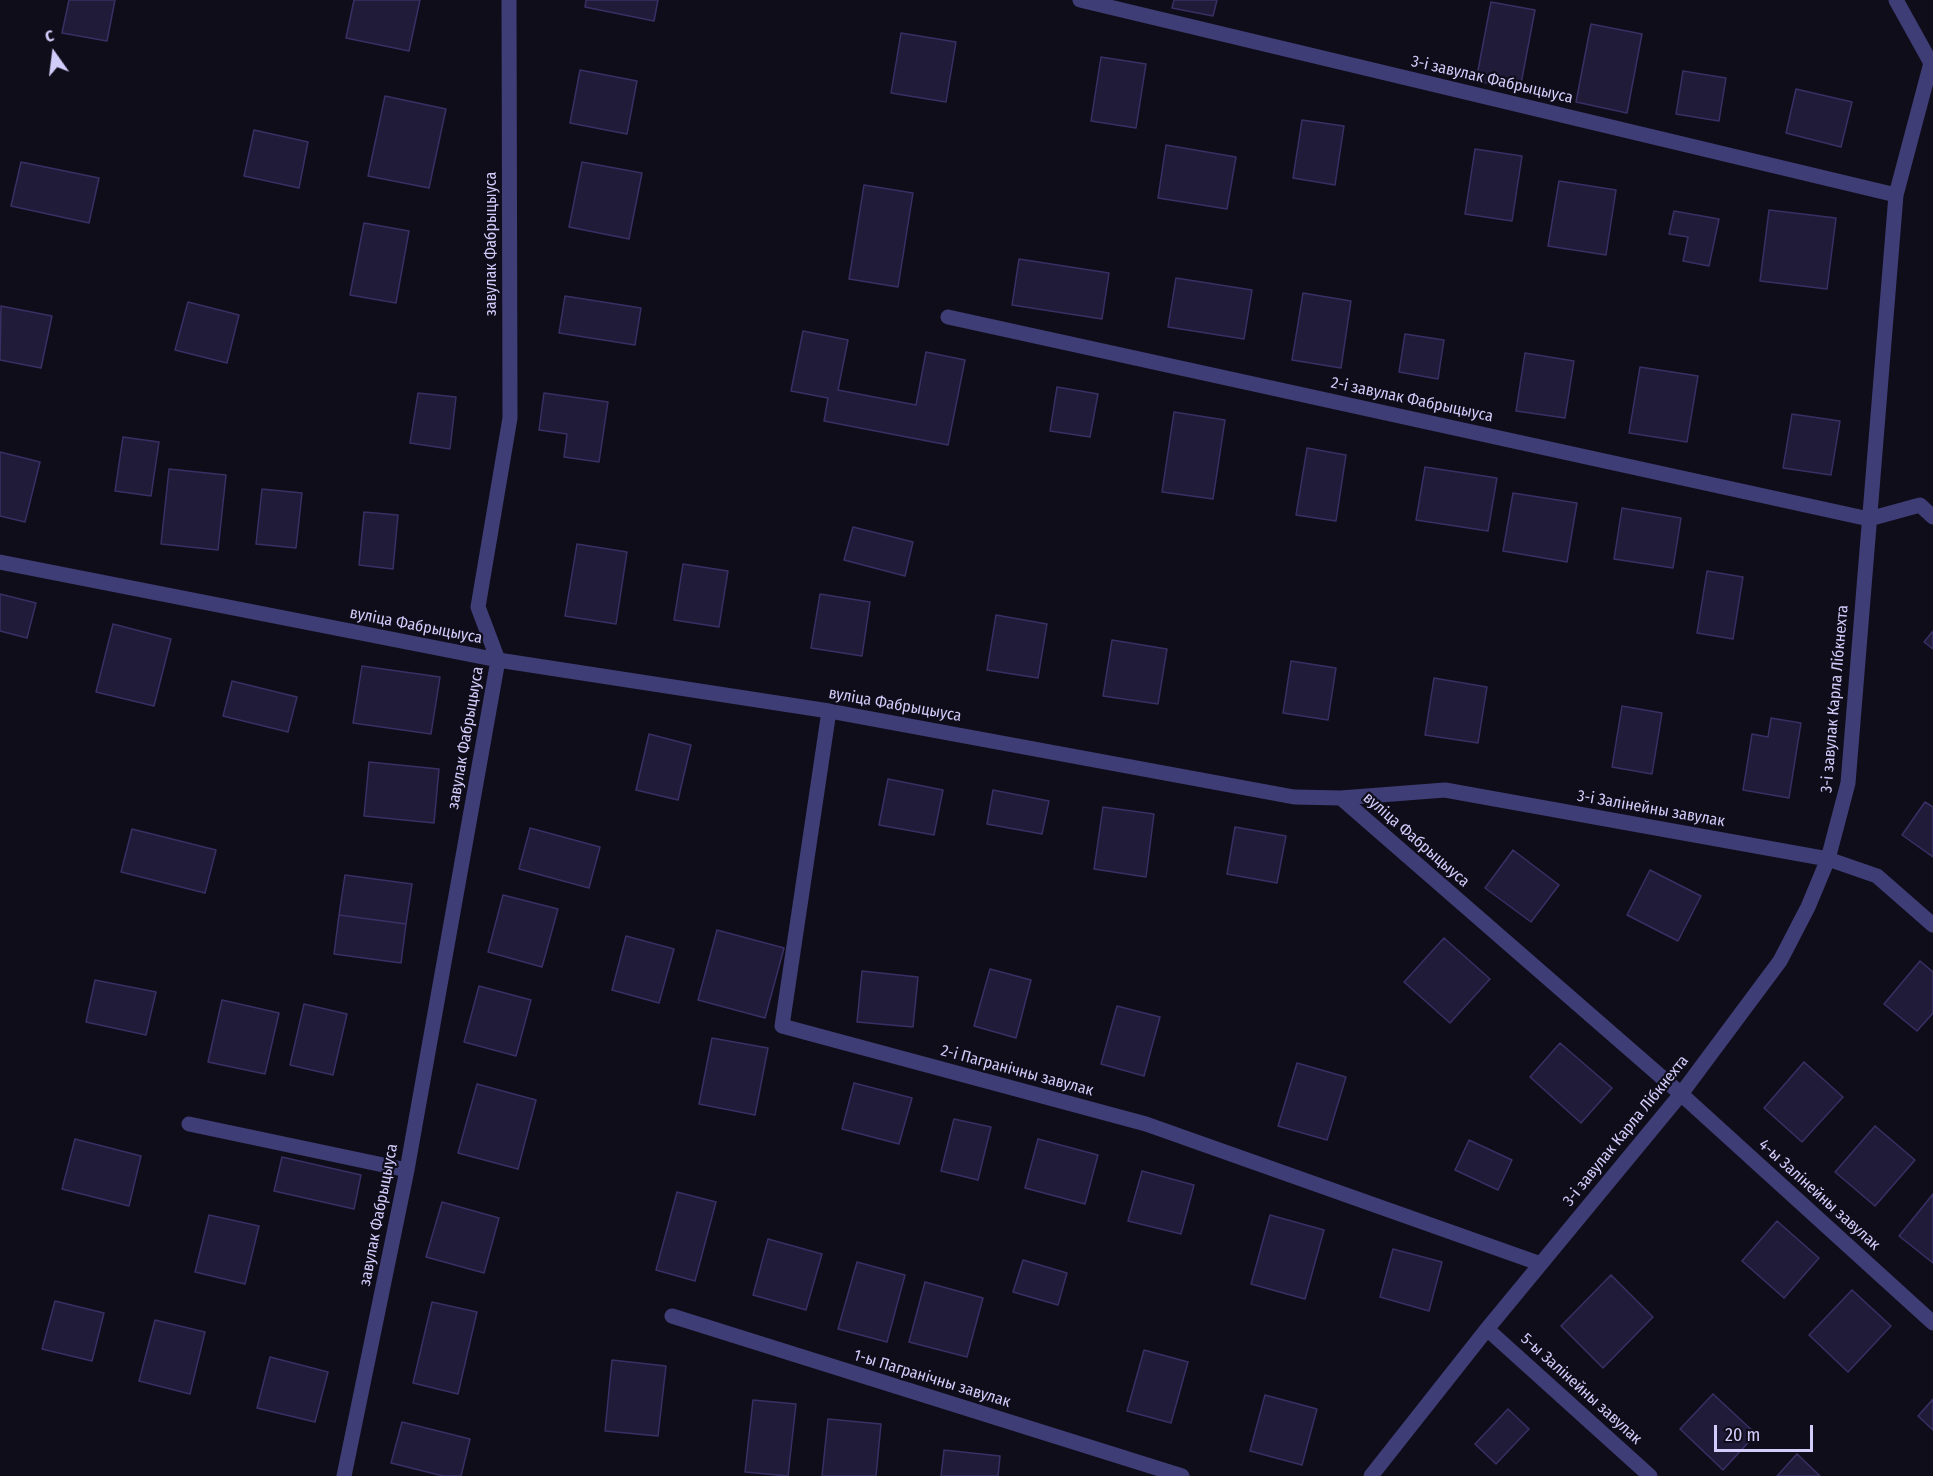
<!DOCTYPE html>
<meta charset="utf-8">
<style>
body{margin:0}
#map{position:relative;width:1933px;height:1476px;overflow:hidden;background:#100d1b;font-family:"Fira Sans Condensed",sans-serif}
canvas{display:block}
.north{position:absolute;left:24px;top:24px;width:60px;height:60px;-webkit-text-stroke:4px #100d1b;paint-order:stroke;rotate:346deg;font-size:16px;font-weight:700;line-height:24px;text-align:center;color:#d2ccfa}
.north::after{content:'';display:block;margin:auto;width:21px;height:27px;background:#d2ccfa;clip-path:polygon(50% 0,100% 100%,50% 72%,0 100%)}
.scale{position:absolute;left:1714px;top:1425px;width:99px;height:27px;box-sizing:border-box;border:3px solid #d2ccfa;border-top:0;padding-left:8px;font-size:18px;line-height:21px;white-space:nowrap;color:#d2ccfa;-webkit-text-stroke:4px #100d1b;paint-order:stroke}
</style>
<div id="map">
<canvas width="1933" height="1476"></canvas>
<div class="north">С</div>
<div class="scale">20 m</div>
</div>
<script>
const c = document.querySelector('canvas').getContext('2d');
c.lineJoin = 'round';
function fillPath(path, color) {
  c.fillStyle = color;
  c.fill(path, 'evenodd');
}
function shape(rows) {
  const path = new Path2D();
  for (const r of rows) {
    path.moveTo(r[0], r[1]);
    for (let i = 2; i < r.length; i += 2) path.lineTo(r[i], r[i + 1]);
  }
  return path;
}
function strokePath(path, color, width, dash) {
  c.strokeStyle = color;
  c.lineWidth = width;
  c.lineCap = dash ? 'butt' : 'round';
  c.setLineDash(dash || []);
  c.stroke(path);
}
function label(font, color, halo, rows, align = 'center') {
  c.font = font + ' "Fira Sans Condensed",sans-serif';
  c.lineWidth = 4.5;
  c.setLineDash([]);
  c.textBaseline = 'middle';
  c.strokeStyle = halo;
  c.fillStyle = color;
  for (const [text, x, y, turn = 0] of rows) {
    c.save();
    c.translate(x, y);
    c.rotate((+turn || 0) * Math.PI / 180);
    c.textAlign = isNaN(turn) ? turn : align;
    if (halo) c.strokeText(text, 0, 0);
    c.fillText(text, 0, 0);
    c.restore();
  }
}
const building = shape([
 [69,0,115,0,107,41,62,33,69,0],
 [354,0,420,0,409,51,346,38,354,0],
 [586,0,658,0,654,21,585,7,586,0],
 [1174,0,1217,0,1213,16,1172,8,1174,0],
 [1491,2,1535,10,1520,89,1476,81,1491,2],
 [1591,24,1642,34,1627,113,1576,102,1591,24],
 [901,33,956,42,946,102,891,93,901,33],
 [1101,57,1146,64,1136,128,1091,121,1101,57],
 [580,70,637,81,627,134,570,123,580,70],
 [1683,71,1726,78,1719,121,1676,114,1683,71],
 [1796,89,1852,102,1841,147,1786,133,1796,89],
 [385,96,446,109,429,188,368,176,385,96],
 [1302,120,1344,126,1335,185,1293,178,1302,120],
 [254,130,308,142,299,188,244,176,254,130],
 [1166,145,1236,157,1227,209,1158,198,1166,145],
 [1475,149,1522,156,1512,221,1465,214,1475,149],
 [21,162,99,178,89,223,11,206,21,162],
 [582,162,642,173,629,239,569,227,582,162],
 [1559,181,1616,190,1606,255,1548,246,1559,181],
 [864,185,913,193,898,287,849,279,864,185],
 [1769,210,1836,218,1827,289,1760,281,1769,210],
 [1674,211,1719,219,1709,266,1683,261,1688,237,1669,234,1674,211],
 [364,223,409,231,396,303,350,295,364,223],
 [1019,259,1109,273,1102,319,1012,305,1019,259],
 [1176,278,1252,290,1244,339,1168,327,1176,278],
 [1303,293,1351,301,1341,368,1292,360,1303,293],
 [565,296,641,308,635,345,559,333,565,296],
 [188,302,239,315,227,363,175,350,188,302],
 [1,306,52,316,41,368,0,360,1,306],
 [803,331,848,340,838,390,916,405,926,352,965,360,948,445,824,421,828,398,791,391,803,331],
 [1405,334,1444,340,1438,379,1399,372,1405,334],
 [1525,353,1574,361,1565,418,1516,411,1525,353],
 [1640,367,1698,376,1687,442,1629,433,1640,367],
 [1057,387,1098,394,1090,437,1050,431,1057,387],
 [418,393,456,397,450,449,410,443,418,393],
 [544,393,608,402,599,462,564,457,567,434,539,430,544,393],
 [1174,412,1225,420,1213,499,1162,492,1174,412],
 [1792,414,1840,421,1831,475,1783,468,1792,414],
 [123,437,159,442,151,496,115,491,123,437],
 [1307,448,1346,455,1336,521,1296,515,1307,448],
 [0,452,40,462,25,522,0,516,0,452],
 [1425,467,1497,478,1488,531,1416,520,1425,467],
 [169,469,226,475,218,550,161,544,169,469],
 [262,489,302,493,296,548,256,544,262,489],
 [1513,493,1577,503,1567,562,1503,551,1513,493],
 [1622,508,1681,518,1673,568,1614,559,1622,508],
 [364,512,398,515,393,569,359,565,364,512],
 [853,527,913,542,905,576,844,560,853,527],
 [577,544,627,552,616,624,565,616,577,544],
 [683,564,728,571,719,627,674,620,683,564],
 [1707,571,1743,577,1733,639,1697,633,1707,571],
 [0,594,36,603,27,638,0,631,0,594],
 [820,594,870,602,862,656,811,648,820,594],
 [996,615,1047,624,1038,678,987,670,996,615],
 [113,624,171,639,154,706,96,692,113,624],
 [1933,631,1933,649,1924,642,1933,631],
 [1112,640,1167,649,1158,704,1103,696,1112,640],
 [1291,661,1336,668,1328,720,1283,713,1291,661],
 [362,666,440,677,431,734,353,723,362,666],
 [1434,678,1487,687,1478,743,1425,735,1434,678],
 [232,681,297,697,288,732,223,716,232,681],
 [1622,706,1662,713,1652,774,1612,767,1622,706],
 [1771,718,1801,723,1789,798,1743,790,1752,734,1768,737,1771,718],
 [649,734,691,745,678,800,636,790,649,734],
 [369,762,439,769,434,823,364,816,369,762],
 [888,779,943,790,934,835,879,825,888,779],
 [993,790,1049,801,1042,834,987,824,993,790],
 [1925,802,1933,807,1933,857,1902,835,1925,802],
 [1103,807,1154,814,1146,877,1094,869,1103,807],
 [1235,827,1286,836,1277,883,1227,874,1235,827],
 [530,828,600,847,589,888,519,869,530,828],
 [132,829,216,850,205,893,121,872,132,829],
 [1513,850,1559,885,1531,922,1485,888,1513,850],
 [1650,870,1701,896,1678,941,1627,915,1650,870],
 [345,875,412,884,406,924,339,915,345,875],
 [503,895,558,909,542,967,488,952,503,895],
 [339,915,406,924,401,963,334,954,339,915],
 [717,930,784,948,765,1018,698,1000,717,930],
 [626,936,674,949,659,1003,612,990,626,936],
 [1444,938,1490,979,1450,1023,1404,982,1444,938],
 [1920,961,1933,972,1933,1013,1917,1031,1884,1004,1920,961],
 [990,969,1031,980,1016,1038,974,1026,990,969],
 [862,971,918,977,913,1027,857,1022,862,971],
 [95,980,156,992,146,1035,86,1022,95,980],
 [479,986,531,1000,516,1056,464,1042,479,986],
 [222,1000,279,1013,265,1074,208,1062,222,1000],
 [304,1004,347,1014,333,1075,290,1065,304,1004],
 [1117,1006,1160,1017,1144,1076,1101,1064,1117,1006],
 [712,1038,768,1048,755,1115,699,1104,712,1038],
 [1560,1043,1612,1088,1581,1123,1530,1077,1560,1043],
 [1804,1062,1843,1097,1802,1142,1764,1108,1804,1062],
 [1297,1063,1346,1077,1327,1140,1278,1126,1297,1063],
 [854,1083,912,1098,899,1144,842,1129,854,1083],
 [477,1084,536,1100,518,1169,458,1153,477,1084],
 [954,1119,991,1127,978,1180,941,1171,954,1119],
 [1875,1126,1915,1160,1875,1206,1835,1172,1875,1126],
 [75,1139,141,1156,129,1206,62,1189,75,1139],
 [1038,1139,1098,1155,1085,1204,1025,1188,1038,1139],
 [1469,1140,1512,1160,1498,1190,1455,1170,1469,1140],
 [282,1157,361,1175,354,1209,274,1191,282,1157],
 [1142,1171,1194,1185,1181,1234,1128,1221,1142,1171],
 [677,1192,716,1202,695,1281,656,1270,677,1192],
 [1933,1194,1933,1263,1899,1236,1933,1194],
 [442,1202,499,1218,484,1273,426,1257,442,1202],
 [209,1215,259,1226,245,1284,195,1272,209,1215],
 [1270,1215,1324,1230,1305,1299,1251,1284,1270,1215],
 [1777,1221,1819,1258,1784,1298,1742,1261,1777,1221],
 [768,1239,822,1254,806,1310,753,1295,768,1239],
 [1393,1249,1442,1262,1429,1311,1380,1297,1393,1249],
 [1023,1260,1067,1273,1058,1305,1013,1292,1023,1260],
 [857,1262,905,1275,887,1342,838,1329,857,1262],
 [1611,1275,1653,1317,1603,1368,1561,1326,1611,1275],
 [925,1282,983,1298,967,1357,909,1342,925,1282],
 [1852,1290,1891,1326,1848,1372,1809,1335,1852,1290],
 [55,1301,104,1313,92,1361,42,1349,55,1301],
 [432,1302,477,1312,458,1394,413,1383,432,1302],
 [155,1320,205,1332,190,1394,139,1381,155,1320],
 [1144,1350,1188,1362,1171,1423,1127,1411,1144,1350],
 [270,1357,328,1372,315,1422,257,1408,270,1357],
 [612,1360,666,1366,658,1436,605,1431,612,1360],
 [1713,1394,1756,1434,1723,1470,1680,1429,1713,1394],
 [1265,1395,1317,1409,1302,1465,1250,1451,1265,1395],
 [1933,1399,1933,1430,1918,1416,1933,1399],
 [753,1400,796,1404,788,1476,745,1472,753,1400],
 [1508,1409,1529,1429,1496,1464,1475,1444,1508,1409],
 [828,1419,881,1424,876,1476,822,1476,828,1419],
 [402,1422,470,1439,461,1476,443,1476,391,1463,402,1422],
 [944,1450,1000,1456,998,1476,941,1476,944,1450],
 [1797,1454,1820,1476,1777,1476,1797,1454]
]);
const street = shape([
 [1080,0,1896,195],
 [948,317,1869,519,1920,505,1933,517],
 [0,562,498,660,829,711,1294,797,1341,798,1681,1094,1933,1323],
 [829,711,782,1026,1146,1124,1541,1264],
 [1341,798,1445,790,1828,859,1877,876,1933,925],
 [189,1124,407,1170],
 [672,1316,1182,1476],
 [1487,1329,1650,1476],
 [344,1476,407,1170,498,660,478,607,510,418,509,0],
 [1371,1476,1487,1329,1681,1094,1780,961,1808,907,1828,859,1848,783,1896,195,1931,63,1896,0]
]);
const streetNames = [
 ["3-і завулак Фабрыцыуса",1492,80,13],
 ["завулак Фабрыцыуса",492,244,-90],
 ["2-і завулак Фабрыцыуса",1412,400,12],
 ["вуліца Фабрыцыуса",416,626,11],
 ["3-і завулак Карла Лібкнехта",1835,699,-85],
 ["вуліца Фабрыцыуса",895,705,10],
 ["завулак Фабрыцыуса",466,738,-80],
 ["3-і Залінейны завулак",1651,809,10],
 ["вуліца Фабрыцыуса",1416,840,41],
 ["2-і Пагранічны завулак",1017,1071,15],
 ["3-і завулак Карла Лібкнехта",1626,1131,-51],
 ["4-ы Залінейны завулак",1819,1195,42],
 ["завулак Фабрыцыуса",379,1215,-79],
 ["1-ы Пагранічны завулак",932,1379,17],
 ["5-ы Залінейны завулак",1581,1389,42]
];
fillPath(building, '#211b3a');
strokePath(building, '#3a2f64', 1.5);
strokePath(street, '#3f3d76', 15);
label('16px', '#d2ccfa', '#100d1b', streetNames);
</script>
